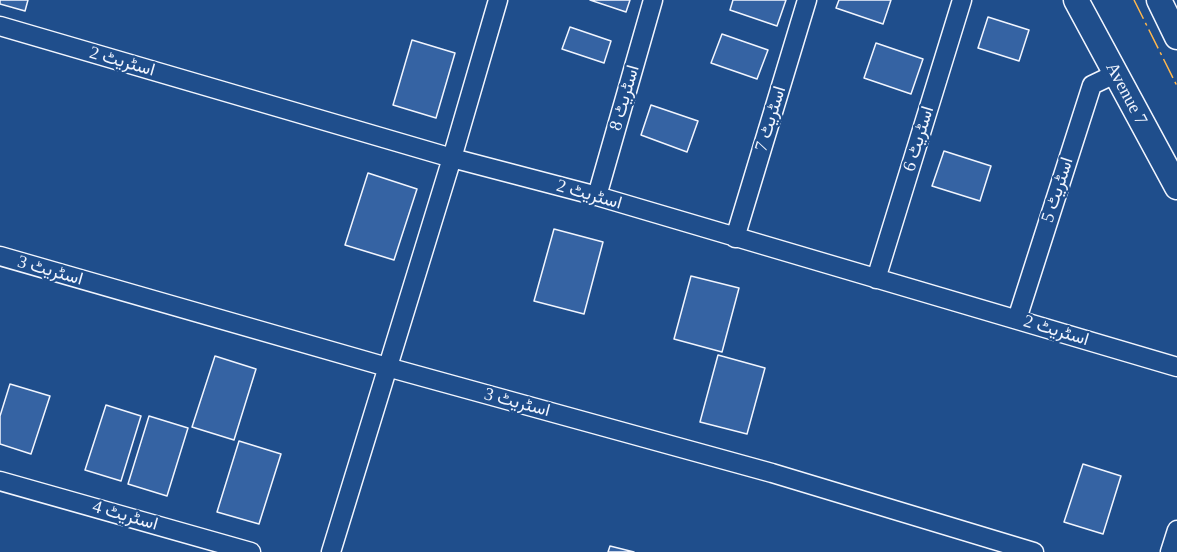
<!DOCTYPE html>
<meta charset="utf-8">
<style>
body{margin:0}
canvas{display:block;background:#1f4e8c}
</style>
<canvas width="1177" height="552"></canvas>
<script>
const c = document.querySelector('canvas').getContext('2d');
c.lineJoin = 'round';
function fillPath(path, color) {
  c.fillStyle = color;
  c.fill(path, 'evenodd');
}
function shape(rows) {
  const path = new Path2D();
  for (const r of rows) {
    path.moveTo(r[0], r[1]);
    for (let i = 2; i < r.length; i += 2) path.lineTo(r[i], r[i + 1]);
  }
  return path;
}
function strokePath(path, color, width, dash) {
  c.strokeStyle = color;
  c.lineWidth = width;
  c.lineCap = dash ? 'butt' : 'round';
  c.setLineDash(dash || []);
  c.stroke(path);
}
function label(font, color, halo, rows, align = 'center') {
  c.font = font + ' "Times New Roman",Vazirmatn,serif';
  c.lineWidth = 4.5;
  c.setLineDash([]);
  c.textBaseline = 'middle';
  c.strokeStyle = halo;
  c.fillStyle = color;
  for (const [text, x, y, turn = 0] of rows) {
    c.save();
    c.translate(x, y);
    c.rotate((+turn || 0) * Math.PI / 180);
    c.textAlign = isNaN(turn) ? turn : align;
    if (halo) c.strokeText(text, 0, 0);
    c.fillText(text, 0, 0);
    c.restore();
  }
}
const building = shape([
 [0,0,28,0,25,11,0,4,0,0],
 [590,0,630,0,626,12,590,0],
 [733,0,786,0,777,26,730,10,733,0],
 [839,0,891,0,883,24,836,8,839,0],
 [988,17,1029,30,1019,61,978,48,988,17],
 [570,27,611,41,604,63,562,49,570,27],
 [722,34,768,50,757,79,711,63,722,34],
 [412,40,455,53,436,118,393,105,412,40],
 [876,43,923,59,911,94,864,78,876,43],
 [651,105,698,121,687,152,641,135,651,105],
 [944,151,991,166,980,201,932,186,944,151],
 [368,173,417,189,394,260,345,245,368,173],
 [554,229,603,242,584,314,534,301,554,229],
 [691,276,739,288,722,352,674,339,691,276],
 [718,355,765,368,747,434,700,422,718,355],
 [215,356,256,369,234,440,192,427,215,356],
 [10,384,50,396,31,454,0,444,0,416,10,384],
 [106,405,141,416,121,481,85,470,106,405],
 [149,416,188,428,167,496,128,484,149,416],
 [239,441,281,454,259,524,217,512,239,441],
 [1083,464,1121,476,1103,534,1064,522,1083,464],
 [610,546,634,552,608,552,610,546]
]);
const minor = shape([
 [0,26,452,158,597,196,1177,367],
 [597,196,653,0],
 [735,238,807,0],
 [0,256,387,367,772,473,1034,552],
 [876,279,962,0],
 [1017,319,1092,85,1115,74],
 [0,481,251,552],
 [331,552,452,158,498,0],
 [1170,552,1177,530]
]);
const tertiary = shape([
 [1076,0,1177,187],
 [1159,0,1177,37]
]);
const power = shape([
 [1134,0,1177,86]
]);
const streetNames = [
 ["اسٹریٹ 2",122,62,16],
 ["Avenue 7",1126,94,62],
 ["اسٹریٹ 8",625,98,-74],
 ["اسٹریٹ 7",771,119,-73],
 ["اسٹریٹ 6",919,139,-73],
 ["اسٹریٹ 5",1058,190,-72],
 ["اسٹریٹ 2",589,195,16],
 ["اسٹریٹ 3",50,271,16],
 ["اسٹریٹ 2",1056,331,17],
 ["اسٹریٹ 3",517,403,15],
 ["اسٹریٹ 4",125,516,16]
];
fillPath(building, '#3563a3');
strokePath(building, '#f2f6ff', 1.5);
strokePath(minor, '#f2f6ff', 21);
strokePath(tertiary, '#f2f6ff', 27);
strokePath(minor, '#1f4e8c', 18);
strokePath(tertiary, '#1f4e8c', 24);
strokePath(power, '#ffb74d', 1.5, [21, 4.5, 3, 4.5]);
label('18px', '#f2f6ff', '#1f4e8c', streetNames);
</script>
